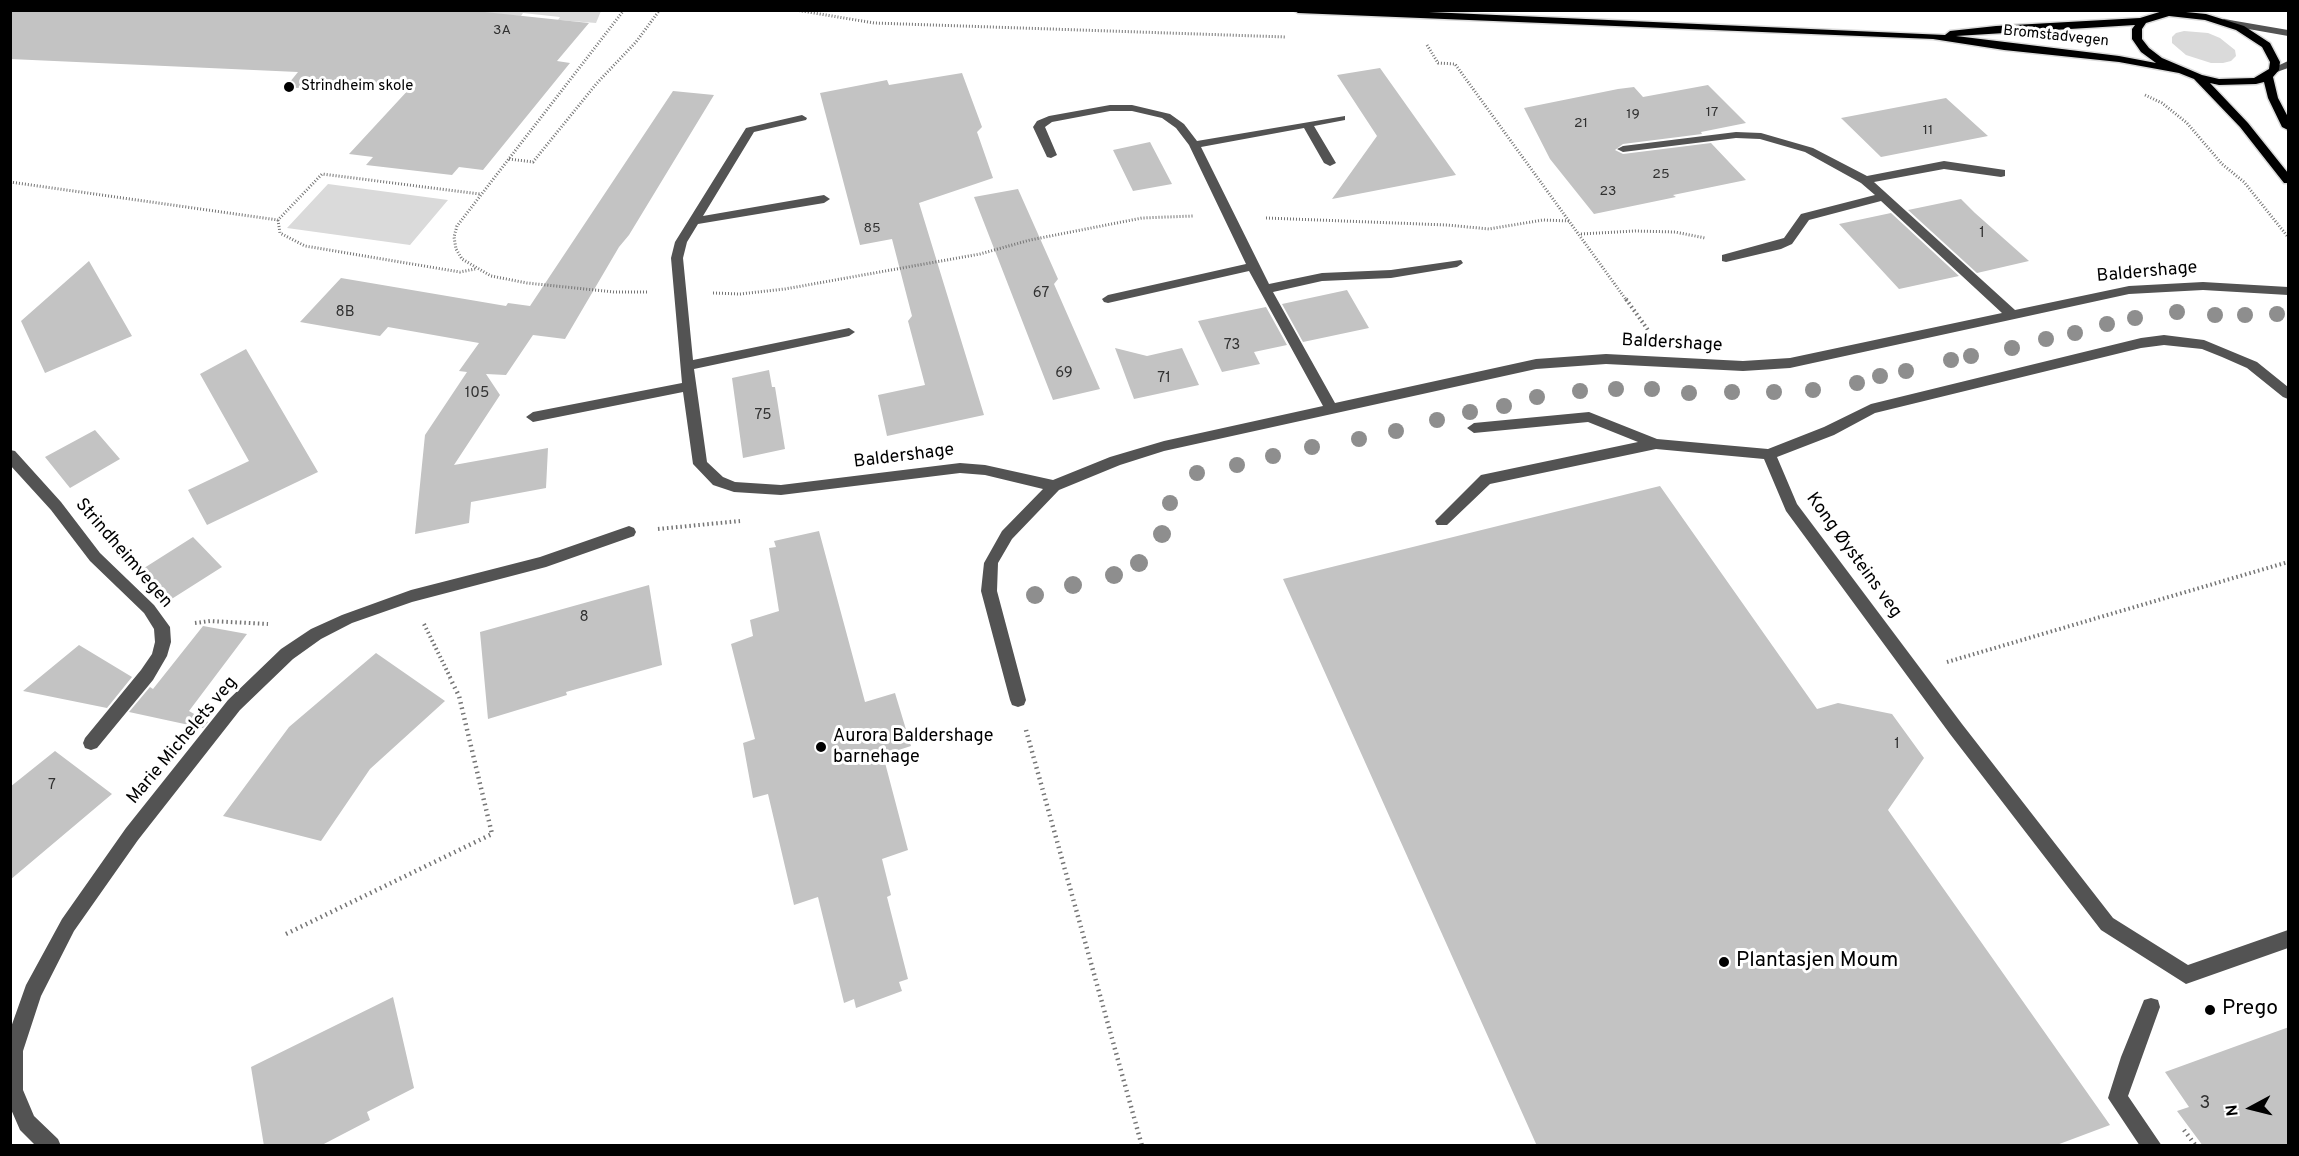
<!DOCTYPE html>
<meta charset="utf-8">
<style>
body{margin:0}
#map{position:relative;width:2299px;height:1156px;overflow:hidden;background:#fff;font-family:Overpass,sans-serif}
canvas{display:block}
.frame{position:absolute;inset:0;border:12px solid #000;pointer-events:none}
.north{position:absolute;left:2221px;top:1078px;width:60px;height:60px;-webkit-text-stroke:4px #fff;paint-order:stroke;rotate:263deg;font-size:16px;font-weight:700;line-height:24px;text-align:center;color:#000}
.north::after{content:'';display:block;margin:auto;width:21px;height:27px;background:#000;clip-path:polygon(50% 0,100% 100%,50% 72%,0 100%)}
</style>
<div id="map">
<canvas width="2299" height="1156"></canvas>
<div class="frame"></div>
<div class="north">N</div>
</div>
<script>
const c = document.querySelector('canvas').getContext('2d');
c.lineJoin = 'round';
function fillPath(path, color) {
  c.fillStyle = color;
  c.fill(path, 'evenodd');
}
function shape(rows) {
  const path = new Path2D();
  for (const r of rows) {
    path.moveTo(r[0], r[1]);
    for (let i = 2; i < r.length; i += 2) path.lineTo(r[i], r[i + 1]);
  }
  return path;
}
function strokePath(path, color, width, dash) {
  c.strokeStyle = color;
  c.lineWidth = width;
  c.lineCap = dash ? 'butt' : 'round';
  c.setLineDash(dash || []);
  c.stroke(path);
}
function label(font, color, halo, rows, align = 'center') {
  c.font = font + ' Overpass,sans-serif';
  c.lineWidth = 6;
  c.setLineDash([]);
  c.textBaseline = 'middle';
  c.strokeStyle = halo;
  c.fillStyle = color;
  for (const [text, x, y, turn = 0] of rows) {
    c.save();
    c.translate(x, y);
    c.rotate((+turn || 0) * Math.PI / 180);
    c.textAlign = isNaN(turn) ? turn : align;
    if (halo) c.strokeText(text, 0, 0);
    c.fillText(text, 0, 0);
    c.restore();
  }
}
const green = shape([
 [417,11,594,10,601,11,596,23,558,20,560,17,523,13,521,16],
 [2184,31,2208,33,2220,38,2235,50,2236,56,2231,61,2223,63,2211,63,2186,55,2172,43,2172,37,2176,33],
 [328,184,448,200,410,245,287,228]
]);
const building = shape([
 [10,10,466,10,589,23,557,61,570,63,483,170,459,167,452,175,366,165,373,157,349,154,411,87,285,88,298,72,10,59],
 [1380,68,1456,175,1332,199,1377,136,1337,75],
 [962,73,982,127,977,132,993,178,919,203,984,415,887,436,878,395,925,385,908,321,912,316,892,239,860,245,820,93,887,80,889,85],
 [1708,85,1746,123,1701,132,1702,134,1623,144,1615,150,1623,154,1711,143,1746,180,1673,195,1676,197,1594,214,1550,159,1524,108,1618,89,1634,87,1643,97],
 [673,91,714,95,629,235,619,247,565,339,533,335,506,375,486,374,500,395,454,465,548,448,546,488,471,502,469,523,415,534,425,435,467,372,459,371,479,343,388,327,380,336,300,322,341,278,506,306,508,303,530,306],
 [1946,98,1988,136,1881,157,1841,118],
 [1150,142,1172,184,1133,191,1113,150],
 [1018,189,1058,279,1054,284,1100,389,1053,400,974,197],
 [1961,199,1975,213,2029,261,1977,273,1908,210],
 [1891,213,1959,276,1899,289,1839,224],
 [89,261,132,336,45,373,21,321],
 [1347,290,1369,328,1303,342,1282,304],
 [1266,307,1287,345,1254,352,1260,364,1222,372,1198,321],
 [1115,348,1147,356,1182,348,1199,385,1134,399],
 [246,349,318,472,207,525,188,490,249,461,200,374],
 [769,370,772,387,775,387,785,449,743,458,732,378],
 [95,430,120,459,70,488,45,457],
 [1660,486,1817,709,1838,703,1892,714,1924,758,1888,810,2110,1125,2054,1146,1537,1146,1283,579],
 [819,531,865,702,895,693,911,746,883,755,908,850,882,859,891,895,887,897,908,979,899,982,902,991,856,1008,854,999,844,1003,818,897,794,905,768,794,753,798,743,743,755,739,731,644,753,636,750,620,779,611,769,548,776,547,774,541],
 [193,537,222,567,170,600,141,570],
 [649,585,662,665,566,692,567,695,488,719,480,632],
 [203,626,247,634,189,711,208,722,203,728,129,712,150,687,153,689],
 [79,645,132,677,107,708,23,691],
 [376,653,445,701,370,769,321,841,223,816,289,727],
 [55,751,112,794,10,880,10,787],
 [393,997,414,1088,367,1112,370,1120,320,1146,264,1146,251,1067],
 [2289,1027,2289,1146,2203,1146,2177,1111,2189,1107,2165,1072]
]);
const pathFar2 = shape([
 [624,10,457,226,454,237,456,249,462,259,491,276,527,283,614,292,648,292],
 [796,10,874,23,1286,37],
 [1427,45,1438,63,1455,64,1627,301],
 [2145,95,2162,103,2187,123,2222,164,2244,182,2288,237],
 [509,159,533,162,597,83,636,42,659,11],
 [10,182,278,220,322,174,480,194],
 [1266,218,1447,225,1489,229,1543,220,1570,221],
 [278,220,280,233,305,246,460,272,475,269],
 [1581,234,1635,231,1675,232,1705,238],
 [713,293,740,294,785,289,980,254,1030,240,1142,218,1193,216]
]);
const pathFar1 = shape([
 [1626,299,1648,330],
 [658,529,740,521],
 [195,623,210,621,268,624],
 [424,624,451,679],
 [1947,662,2288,562]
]);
const path = shape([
 [1026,730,1142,1146],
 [286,934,492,834,459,696,450,678],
 [2184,1130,2196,1146]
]);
const minor = shape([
 [2224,19,2288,30,2288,36,2220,24,2219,22,2224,19],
 [2288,61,2288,68,2274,73,2269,70,2288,61],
 [1110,105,1132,105,1170,114,1184,124,1197,141,1345,116,1345,120,1314,126,1336,163,1330,166,1324,163,1304,128,1201,147,1269,284,1322,273,1391,270,1461,260,1463,263,1457,267,1391,278,1322,281,1273,292,1335,403,1536,359,1606,354,1743,361,1790,358,2002,313,1881,201,1809,220,1792,244,1781,249,1726,262,1722,261,1722,255,1784,238,1801,214,1875,195,1861,183,1805,152,1760,139,1736,138,1623,152,1617,149,1623,146,1736,132,1761,133,1813,148,1867,176,1944,161,2005,170,2005,176,2001,177,1944,169,1874,182,2015,310,2129,286,2203,282,2288,287,2288,295,2203,290,2129,294,1790,368,1743,371,1606,364,1536,369,1164,451,1120,465,1059,490,1012,539,998,563,997,591,1026,700,1024,705,1018,707,1012,705,1010,700,981,591,984,563,1002,531,1043,489,985,475,960,473,781,495,734,492,713,485,693,464,683,392,533,422,526,417,533,412,682,383,671,258,675,242,746,128,802,115,807,118,806,120,754,132,703,216,824,195,830,199,824,203,698,224,687,242,683,258,693,360,849,328,855,332,849,336,694,369,707,462,723,477,735,482,781,485,960,463,985,465,1053,480,1110,457,1164,441,1323,406,1249,271,1108,303,1104,302,1102,299,1108,295,1246,264,1189,145,1176,128,1162,118,1132,111,1110,111,1052,122,1045,127,1057,155,1051,158,1047,157,1033,127,1037,121,1049,116,1110,105],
 [2164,335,2204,340,2257,362,2288,387,2288,399,2283,397,2247,368,2222,357,2202,349,2164,345,2141,348,1875,413,1834,435,1777,457,1797,504,1962,724,2113,918,2188,965,2288,930,2288,948,2186,984,2101,930,1950,734,1786,511,1764,459,1656,449,1490,484,1447,525,1437,525,1435,521,1481,475,1638,442,1588,422,1474,433,1467,428,1474,423,1589,412,1657,439,1768,449,1824,427,1871,404,2141,338,2164,335],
 [10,450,15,451,61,502,100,553,154,605,170,627,171,642,167,656,153,680,97,748,91,750,85,748,83,743,85,738,141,670,152,654,155,642,154,629,144,613,90,561,51,510,10,465,10,450],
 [629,526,634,528,636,532,634,536,546,567,412,602,352,623,321,639,293,659,240,710,138,840,74,931,41,996,23,1051,23,1090,34,1116,58,1139,61,1146,36,1146,20,1130,10,1107,10,1030,26,985,62,919,126,828,228,700,281,649,311,629,342,615,411,590,540,557,629,526],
 [2151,998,2158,1000,2160,1007,2128,1096,2162,1146,2140,1146,2108,1098,2121,1057,2144,1000,2151,998]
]);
const major = shape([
 [1293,10,1384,10,1945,35,1950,31,1996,26,2140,18,2166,10,2206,14,2244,26,2270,43,2280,62,2279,70,2273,77,2278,98,2288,117,2288,130,2282,127,2268,98,2264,82,2256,84,2219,85,2210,83,2248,123,2288,173,2288,183,2284,183,2240,127,2194,79,2179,73,2119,62,2004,50,1933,39,1298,13,1293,10],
 [2169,16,2205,20,2236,30,2262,47,2270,62,2269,69,2254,78,2219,79,2202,75,2162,58,2149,48,2142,39,2142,29,2146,23,2169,16],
 [2135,25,2132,29,2132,39,2141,52,2156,63,2119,56,1956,36,2135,25]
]);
const trees = [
 [2177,312,8],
 [2277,314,8],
 [2215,315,8],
 [2245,315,8],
 [2135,318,8],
 [2107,324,8],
 [2075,333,8],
 [2046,339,8],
 [2012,348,8],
 [1971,356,8],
 [1951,360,8],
 [1906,371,8],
 [1880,376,8],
 [1857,383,8],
 [1616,389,8],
 [1652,389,8],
 [1813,390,8],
 [1580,391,8],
 [1732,392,8],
 [1774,392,8],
 [1689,393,8],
 [1537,397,8],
 [1504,406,8],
 [1470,412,8],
 [1437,420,8],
 [1396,431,8],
 [1359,439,8],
 [1312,447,8],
 [1273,456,8],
 [1237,465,8],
 [1197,473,8],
 [1170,503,8],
 [1162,534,9],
 [1139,563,9],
 [1114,575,9],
 [1073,585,9],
 [1035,595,9]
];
const markers = [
 [289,87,6,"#000"],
 [821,747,6,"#000"],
 [1724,962,6,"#000"],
 [2210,1010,6,"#000"]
];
const farNumbernames = [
 ["3A",502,31],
 ["17",1712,113],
 ["19",1633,115],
 ["21",1581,124],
 ["11",1928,131],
 ["25",1661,175],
 ["23",1608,192],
 ["85",872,229]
];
const farStreetnames = [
 ["Bromstadvegen",2056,37,6]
];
const farPoinames = [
 ["Strindheim skole",301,87]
];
const numberNames = [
 ["1",1982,234],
 ["67",1041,294],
 ["8B",345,313],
 ["73",1232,346],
 ["69",1064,374],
 ["71",1164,379],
 ["105",477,394],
 ["75",763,416],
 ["8",584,618],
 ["1",1897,745],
 ["7",52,786]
];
const streetNames = [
 ["Baldershage",2147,273,-5],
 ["Baldershage",1672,344,3],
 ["Baldershage",904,457,-7],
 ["Strindheimvegen",123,554,49],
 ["Kong Øysteins veg",1853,556,54],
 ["Marie Michelets veg",183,741,-50]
];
const poiNames = [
 ["Aurora Baldershage",833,737],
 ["barnehage",833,758]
];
const nearNumbernames = [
 ["3",2205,1104]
];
const nearPoinames = [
 ["Plantasjen Moum",1736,962],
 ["Prego",2222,1010]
];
fillPath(green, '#dadada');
fillPath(building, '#c3c3c3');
strokePath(major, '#dbdbdb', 3);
strokePath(pathFar2, '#757575', 3, [1, 2]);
strokePath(pathFar1, '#757575', 4, [1.5, 3]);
strokePath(path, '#757575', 4.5, [1.5, 4]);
fillPath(minor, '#535353');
fillPath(major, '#000');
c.fillStyle = '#8e8e8e';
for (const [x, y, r] of trees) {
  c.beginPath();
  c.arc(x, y, r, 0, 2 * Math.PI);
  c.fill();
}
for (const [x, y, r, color] of markers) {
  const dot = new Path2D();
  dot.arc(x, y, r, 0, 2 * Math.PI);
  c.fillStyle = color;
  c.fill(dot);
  strokePath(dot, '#fff', 2);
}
label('14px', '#313131', null, farNumbernames);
label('15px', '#000', '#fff', farStreetnames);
label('15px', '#000', '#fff', farPoinames, 'left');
label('15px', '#313131', null, numberNames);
label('18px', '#000', '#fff', streetNames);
label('18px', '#000', '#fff', poiNames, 'left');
label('18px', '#313131', null, nearNumbernames);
label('21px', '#000', '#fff', nearPoinames, 'left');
</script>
